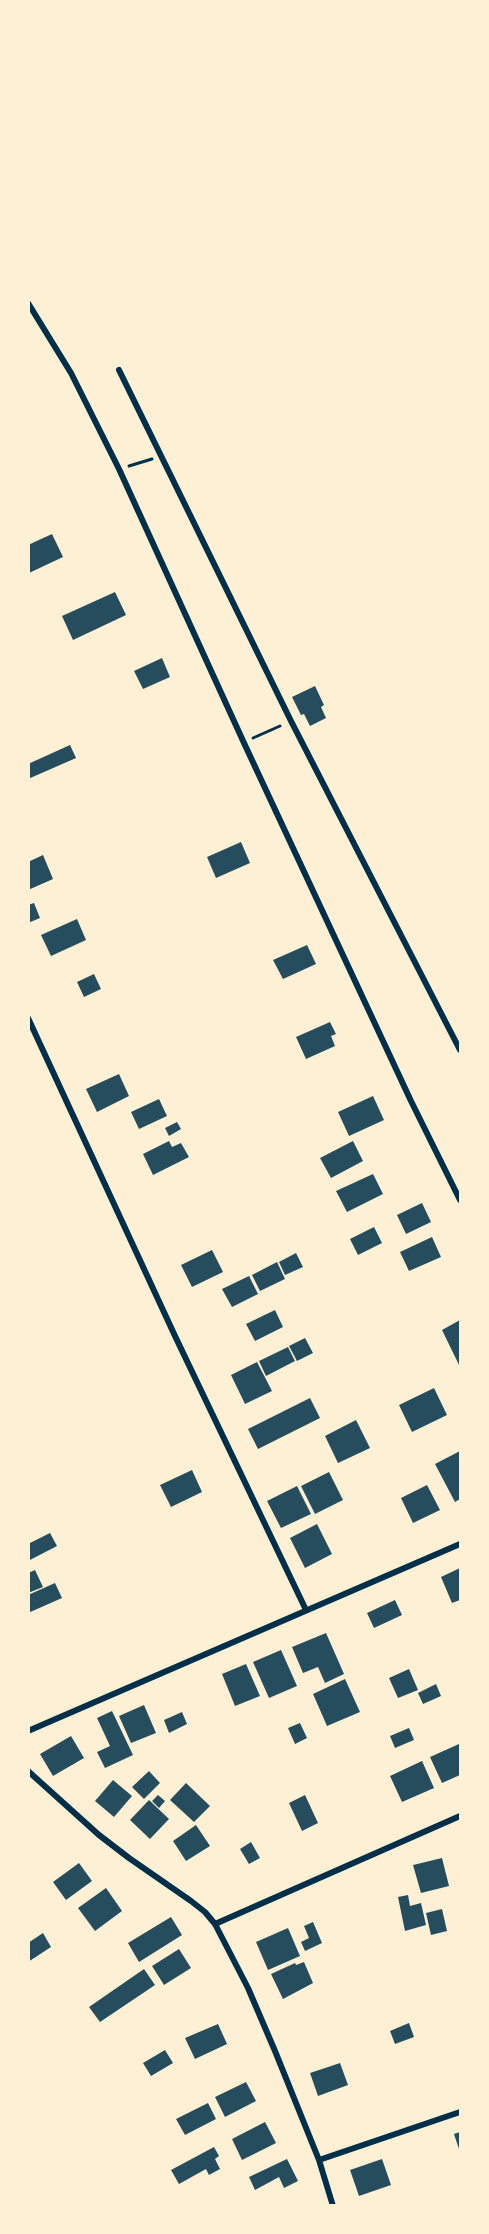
<!DOCTYPE html>
<style>
body{margin:0}
#map{position:relative;width:489px;height:2234px;overflow:hidden;background:#fdf0d5;font-family:Overpass,sans-serif}
canvas{display:block}
.frame{position:absolute;inset:0;border:30px solid #fdf0d5;pointer-events:none}
</style>
<div id="map">
<canvas width="489" height="2234"></canvas>
<div class="frame"></div>
</div>
<script>
const c = document.querySelector('canvas').getContext('2d');
c.lineJoin = 'round';
function fillPath(path, color) {
  c.fillStyle = color;
  c.fill(path, 'evenodd');
}
function shape(rows) {
  const path = new Path2D();
  for (const r of rows) {
    path.moveTo(r[0], r[1]);
    for (let i = 2; i < r.length; i += 2) path.lineTo(r[i], r[i + 1]);
  }
  return path;
}
function strokePath(path, color, width, dash) {
  c.strokeStyle = color;
  c.lineWidth = width;
  c.lineCap = dash ? 'butt' : 'round';
  c.setLineDash(dash || []);
  c.stroke(path);
}
const building = shape([
 [52,534,63,557,29,573,28,545],
 [115,592,126,615,73,640,62,616],
 [162,658,170,677,143,689,134,671],
 [315,686,324,705,321,707,326,718,310,726,304,714,301,715,292,697],
 [70,745,76,758,28,779,28,764],
 [241,842,250,863,216,878,207,857],
 [43,855,53,879,28,890,28,862],
 [34,903,40,918,28,923,28,905],
 [77,919,86,940,51,956,41,935],
 [307,945,316,964,283,979,273,960],
 [94,974,101,989,84,997,77,982],
 [330,1022,336,1034,331,1036,335,1046,306,1059,296,1037],
 [119,1074,129,1096,97,1112,86,1089],
 [373,1096,384,1120,349,1136,338,1112],
 [159,1099,167,1116,139,1129,131,1112],
 [177,1122,181,1129,169,1136,165,1128],
 [169,1141,172,1147,181,1143,189,1157,153,1175,143,1154],
 [353,1141,363,1161,331,1178,320,1158],
 [373,1174,383,1194,347,1212,336,1191],
 [422,1203,431,1222,406,1234,397,1215],
 [374,1227,382,1243,358,1255,350,1239],
 [432,1237,441,1257,409,1271,400,1252],
 [212,1250,223,1272,192,1287,181,1265],
 [296,1253,303,1267,285,1275,279,1262],
 [277,1262,285,1279,260,1291,252,1275],
 [249,1276,258,1294,232,1307,222,1289],
 [275,1310,283,1327,255,1341,246,1324],
 [460,1320,460,1367,442,1330],
 [305,1338,313,1353,297,1361,289,1346],
 [288,1347,295,1361,266,1376,259,1361],
 [257,1362,272,1391,245,1404,231,1375],
 [434,1388,447,1415,412,1432,399,1405],
 [310,1398,320,1418,258,1449,248,1429],
 [356,1420,370,1448,338,1463,325,1436],
 [460,1451,460,1499,455,1502,435,1464],
 [192,1470,202,1492,171,1507,160,1485],
 [329,1472,343,1500,315,1514,301,1486],
 [427,1485,440,1510,413,1523,401,1498],
 [297,1486,311,1514,281,1528,267,1501],
 [317,1524,332,1554,305,1568,290,1538],
 [50,1533,57,1546,28,1561,28,1544],
 [460,1568,460,1600,452,1603,441,1577],
 [35,1570,43,1587,28,1593,28,1573],
 [55,1583,62,1598,28,1613,28,1595],
 [395,1600,402,1615,374,1628,367,1613],
 [326,1633,344,1674,325,1683,318,1667,303,1673,292,1647],
 [281,1650,297,1686,269,1698,253,1662],
 [246,1664,260,1696,235,1706,222,1674],
 [409,1669,418,1690,398,1698,389,1678],
 [345,1679,360,1712,327,1726,313,1694],
 [436,1684,441,1696,423,1704,418,1693],
 [144,1705,156,1733,131,1743,119,1716],
 [112,1711,133,1755,105,1768,97,1752,110,1746,97,1718],
 [182,1712,187,1724,169,1733,164,1720],
 [300,1723,307,1738,295,1744,288,1728],
 [409,1728,414,1740,395,1748,390,1736],
 [71,1736,84,1758,53,1776,40,1754],
 [459,1744,460,1748,460,1775,442,1783,430,1757],
 [422,1761,434,1788,402,1802,390,1776],
 [149,1771,160,1783,144,1799,132,1787],
 [113,1780,132,1796,114,1817,95,1801],
 [186,1783,210,1806,194,1822,170,1800],
 [158,1795,165,1801,159,1808,152,1801],
 [305,1795,318,1823,302,1831,289,1803],
 [149,1800,169,1819,150,1839,130,1820],
 [196,1825,210,1846,186,1861,173,1841],
 [251,1842,260,1858,249,1864,240,1849],
 [442,1858,449,1886,421,1893,413,1865],
 [79,1863,92,1881,66,1900,53,1882],
 [106,1888,122,1911,95,1931,78,1908],
 [408,1895,410,1906,421,1903,426,1925,405,1931,398,1897],
 [442,1909,447,1931,431,1935,426,1913],
 [171,1917,182,1935,139,1962,128,1943],
 [313,1922,322,1943,305,1951,301,1942,309,1938,304,1926],
 [288,1928,300,1956,268,1970,256,1942],
 [43,1933,51,1947,28,1962,28,1943],
 [179,1949,191,1968,164,1985,152,1966],
 [304,1962,313,1983,283,1999,271,1974,295,1963,296,1965],
 [144,1969,155,1985,100,2022,89,2007],
 [409,2023,414,2037,395,2044,390,2031],
 [218,2024,227,2044,195,2059,185,2038],
 [165,2050,173,2063,151,2076,143,2063],
 [340,2063,348,2085,318,2096,310,2073],
 [246,2082,256,2101,225,2117,215,2097],
 [208,2103,216,2119,185,2135,176,2119],
 [265,2122,276,2143,242,2160,232,2139],
 [460,2132,460,2152,454,2134],
 [214,2147,219,2156,215,2159,220,2169,209,2175,206,2169,179,2184,171,2170],
 [287,2159,298,2181,284,2188,279,2177,255,2190,249,2177],
 [382,2159,391,2185,359,2196,350,2170]
]);
const path = shape([
 [129,466,152,459],
 [253,738,280,726]
]);
const minor = shape([
 [28,303,71,373,119,469,244,743,411,1101,460,1200],
 [119,370,291,721,460,1050],
 [28,1018,175,1336,306,1610],
 [28,1731,460,1544],
 [28,1771,99,1835,129,1858,191,1901,205,1912,215,1924,248,1988,275,2051,319,2160,333,2206],
 [215,1924,460,1816],
 [319,2160,460,2112]
]);
fillPath(building, '#264d5e');
strokePath(path, '#003049', 3);
strokePath(minor, '#003049', 6);
</script>
